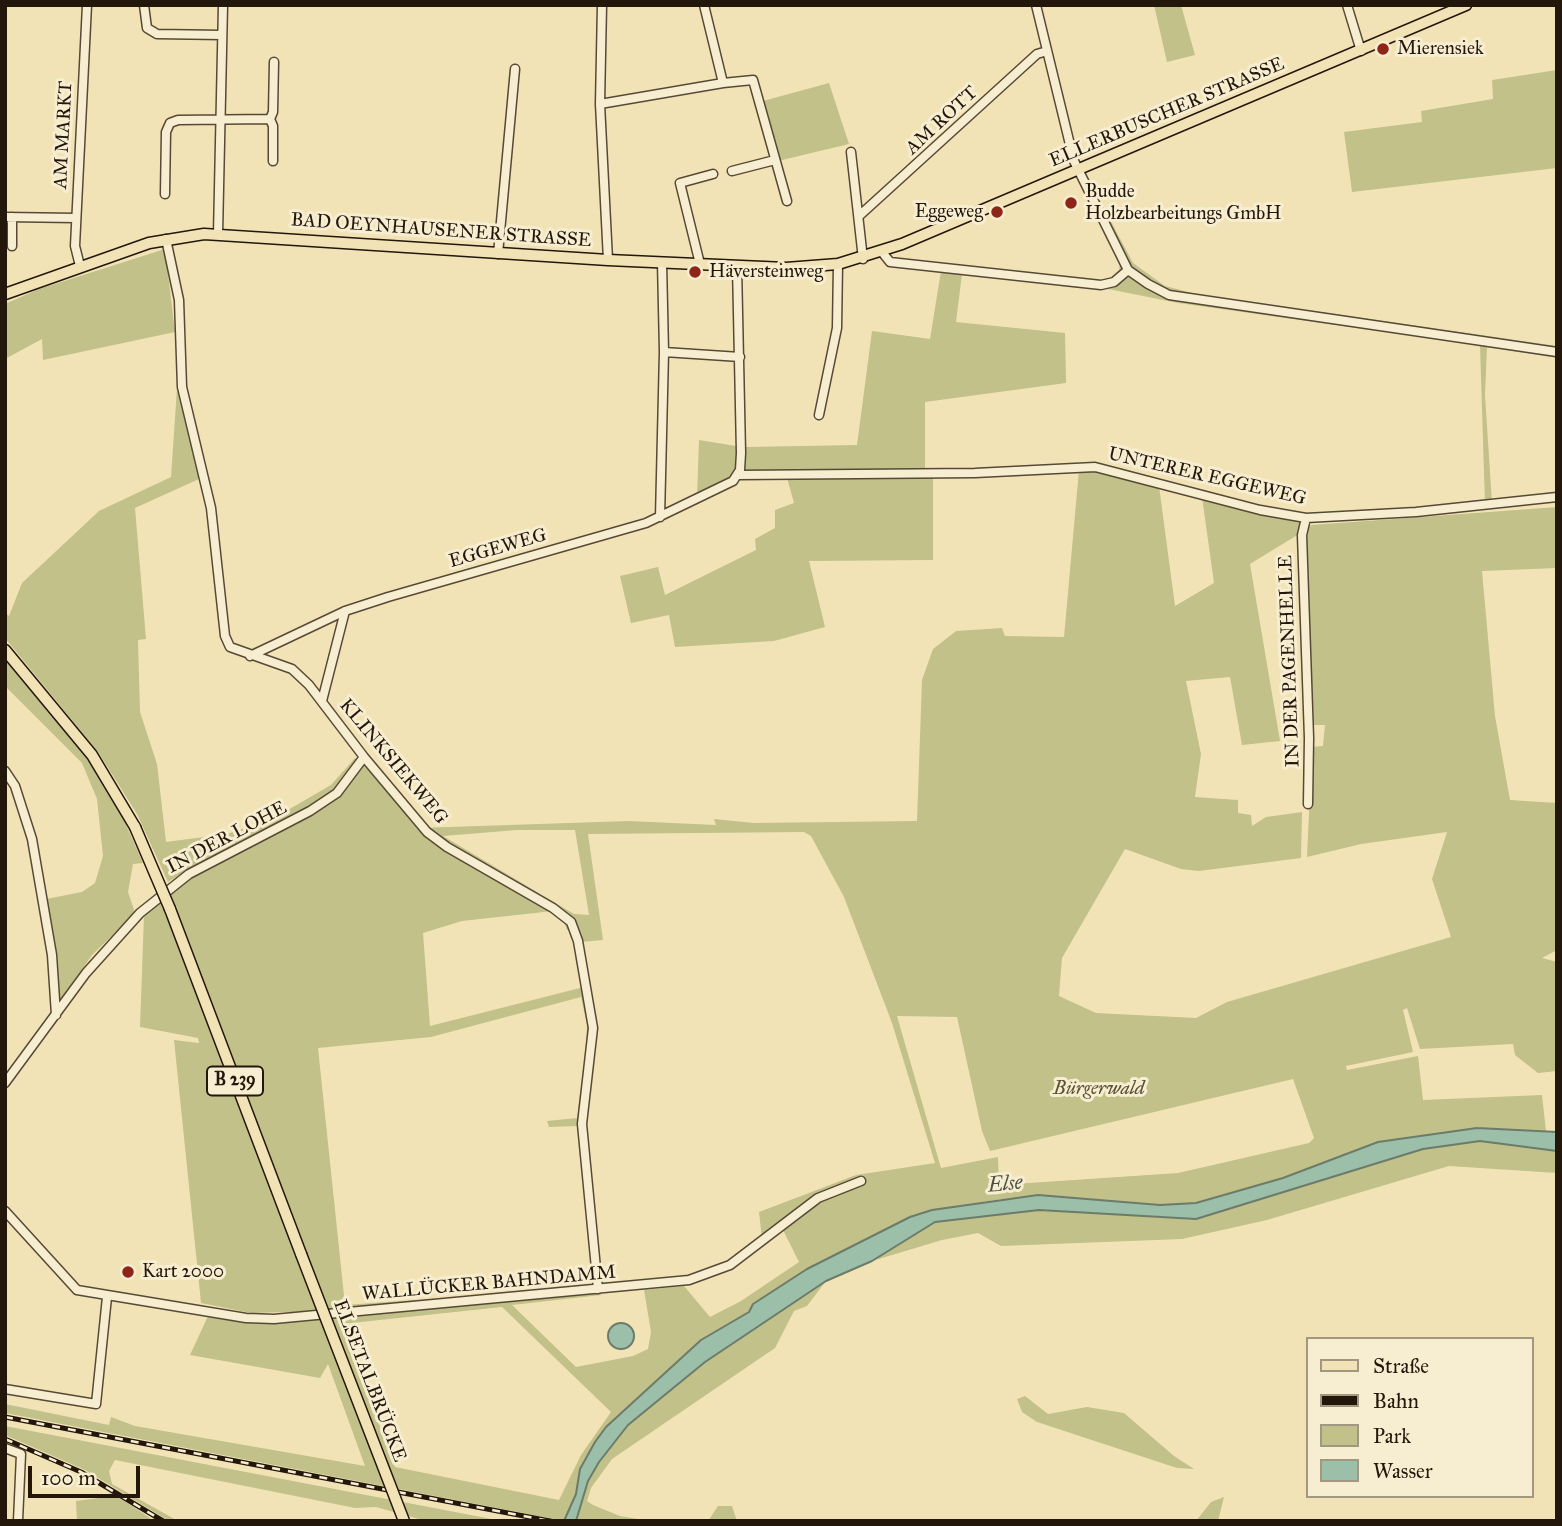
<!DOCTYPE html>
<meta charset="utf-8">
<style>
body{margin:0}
#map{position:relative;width:1562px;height:1526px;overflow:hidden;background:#f2e3b6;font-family:"IM FELL Great Primer",serif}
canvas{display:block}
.frame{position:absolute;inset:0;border:7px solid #23160b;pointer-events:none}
.legend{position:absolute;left:1306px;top:1337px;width:228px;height:161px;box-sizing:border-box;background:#f7edd0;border:2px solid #a29781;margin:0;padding:9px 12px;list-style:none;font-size:21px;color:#23160b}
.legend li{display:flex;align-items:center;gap:14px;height:35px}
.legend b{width:35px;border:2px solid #a29781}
.scale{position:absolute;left:28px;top:1466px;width:112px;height:32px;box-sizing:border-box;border:4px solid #23160b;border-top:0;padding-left:9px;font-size:21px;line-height:24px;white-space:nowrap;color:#23160b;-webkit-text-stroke:5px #f7edd0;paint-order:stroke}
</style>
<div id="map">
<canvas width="1562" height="1526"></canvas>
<div class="frame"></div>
<ul class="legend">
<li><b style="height:9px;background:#f2e3b6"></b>Straße</li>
<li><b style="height:9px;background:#23160b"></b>Bahn</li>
<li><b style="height:19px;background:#c1c189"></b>Park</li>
<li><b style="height:19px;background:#9cbfa9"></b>Wasser</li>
</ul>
<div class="scale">100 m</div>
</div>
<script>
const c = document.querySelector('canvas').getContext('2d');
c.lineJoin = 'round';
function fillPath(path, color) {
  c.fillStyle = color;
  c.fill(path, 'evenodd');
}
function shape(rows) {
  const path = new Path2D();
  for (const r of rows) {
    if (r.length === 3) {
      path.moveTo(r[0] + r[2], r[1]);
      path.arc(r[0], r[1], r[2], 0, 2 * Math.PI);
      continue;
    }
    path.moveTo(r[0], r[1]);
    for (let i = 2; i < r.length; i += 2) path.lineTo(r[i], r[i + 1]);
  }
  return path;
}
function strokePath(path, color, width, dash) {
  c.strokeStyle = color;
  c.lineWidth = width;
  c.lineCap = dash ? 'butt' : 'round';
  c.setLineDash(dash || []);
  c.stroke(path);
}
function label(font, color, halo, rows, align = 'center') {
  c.font = font + ' "IM FELL Great Primer",serif';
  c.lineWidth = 6;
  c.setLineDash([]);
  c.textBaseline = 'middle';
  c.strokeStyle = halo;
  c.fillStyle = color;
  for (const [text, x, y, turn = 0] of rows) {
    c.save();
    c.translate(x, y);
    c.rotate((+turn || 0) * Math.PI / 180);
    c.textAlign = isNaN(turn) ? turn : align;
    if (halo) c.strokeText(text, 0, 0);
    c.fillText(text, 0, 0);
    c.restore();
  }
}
const green = shape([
 [1154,5,1181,5,1195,55,1167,62],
 [1557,70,1557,168,1352,192,1344,132,1422,122,1421,111,1493,99,1492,80],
 [829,83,849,144,778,161,763,101],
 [1107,214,1133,263,1165,286,1196,294,1557,346,1557,358,1487,347,1485,395,1492,503,1557,492,1557,502,1416,515,1302,521,1299,534,1250,564,1280,741,1242,745,1230,677,1186,681,1201,754,1195,797,1238,800,1238,813,1251,815,1252,826,1266,817,1302,812,1301,858,1199,871,1181,869,1125,849,1062,958,1059,996,1096,1013,1196,1018,1227,1002,1451,937,1432,879,1447,832,1361,844,1307,857,1312,747,1323,746,1325,725,1312,725,1303,539,1306,527,1312,525,1557,507,1557,568,1482,571,1495,716,1510,800,1557,803,1557,950,1542,958,1557,962,1557,1071,1538,1073,1515,1055,1513,1044,1420,1049,1407,1008,1403,1010,1413,1052,1346,1066,1347,1070,1418,1056,1423,1100,1542,1095,1546,1131,1525,1133,1477,1128,1378,1142,1283,1178,1196,1203,1160,1205,1002,1199,932,1210,910,1217,807,1269,749,1312,701,1340,606,1427,595,1442,584,1460,576,1494,564,1521,549,1521,549,1518,5,1413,5,1404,109,1425,111,1417,135,1426,365,1466,328,1364,320,1378,190,1355,208,1316,262,1324,294,1320,291,1312,251,1313,201,1303,174,1040,199,1043,198,1038,140,1027,144,915,185,881,182,873,168,882,137,814,98,752,5,638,5,613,9,616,22,583,99,511,171,477,177,388,199,479,135,508,146,639,138,640,140,712,157,764,166,842,227,834,274,818,331,785,355,758,373,774,419,828,629,821,716,825,714,819,754,823,917,821,922,680,933,649,956,631,1002,628,1005,636,1064,637,1079,470,933,476,933,560,809,561,825,627,774,641,675,647,669,615,631,623,620,576,658,567,665,595,756,550,755,539,775,528,775,510,794,503,787,478,741,480,746,447,857,445,872,331,930,339,941,271,962,274,956,322,1065,333,1066,383,925,402,925,469,1100,465,1263,507,1303,513,1485,504,1480,345,1178,303,1103,288,1119,270,1120,263,1098,217],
 [1159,486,1202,497,1214,583,1175,606],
 [517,830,575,830,589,915,574,914,443,836],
 [804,832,811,836,844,897,892,1023,935,1163,856,1175,759,1212,762,1239,782,1228,799,1262,741,1301,710,1317,684,1286,644,1290,651,1332,648,1349,633,1356,576,1367,512,1305,601,1295,583,1125,594,1029,588,986,430,1026,423,933,462,921,553,911,563,919,567,930,576,929,581,942,603,940,588,834],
 [581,997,587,1025,586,1048,577,1118,547,1121,549,1127,577,1126,594,1279,591,1285,586,1288,345,1305,318,1048,431,1037],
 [897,1016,957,1017,982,1131,990,1151,1293,1079,1314,1138,1309,1143,1178,1173,999,1185,998,1157,941,1168],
 [502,1307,611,1412,581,1455,559,1500,395,1467,342,1324],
 [165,249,175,332,43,360,42,339,5,359,5,304,39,289],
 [699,440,736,446,738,464,733,477,697,497],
 [5,660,65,727,89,759,119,809,143,863,133,864,128,892,135,913,92,955,59,1003,57,955,46,899,82,892,95,883,103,856,97,799,82,763,5,686],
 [1480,1141,1557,1151,1557,1173,1449,1166,1267,1220,1182,1239,1001,1246,978,1233,942,1240,872,1261,936,1222,1039,1210,1196,1219,1365,1165,1423,1149],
 [826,1281,807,1306,794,1311,775,1348,612,1459,591,1488,587,1501,593,1505,620,1516,650,1521,576,1521,588,1481,599,1462,628,1425,705,1362],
 [1025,1396,1048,1414,1087,1407,1124,1413,1174,1456,1194,1469,1177,1468,1037,1422,1022,1412,1017,1399],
 [5,1426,136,1451,502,1521,426,1521,376,1507,355,1508,115,1460,109,1471,112,1484,178,1521,169,1521,85,1470,5,1435],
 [110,1493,134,1507,154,1521,77,1521,76,1501,106,1497],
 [1224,1497,1218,1521,1196,1521,1211,1502],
 [718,1506,732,1506,737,1521,708,1521]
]);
const water = shape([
 [1477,1128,1557,1132,1557,1151,1480,1141,1423,1149,1196,1219,1039,1210,935,1222,872,1261,826,1281,705,1362,628,1425,599,1462,588,1481,576,1521,564,1521,576,1494,580,1469,595,1442,606,1427,701,1340,749,1312,753,1304,807,1269,910,1217,932,1210,1038,1195,1160,1205,1196,1203,1283,1178,1378,1142,1477,1128],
 [621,1336,13]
]);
const minor = shape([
 [144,5,147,28,157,34,222,35],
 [602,5,600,104,608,260],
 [704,5,723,83,753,80,787,201],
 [1036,5,1074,161,1128,270,1148,284,1169,295,1557,352],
 [1347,5,1361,51],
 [600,104,723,83],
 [851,152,863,259],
 [273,161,273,126,270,119,273,112,274,62],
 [732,171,775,160],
 [165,194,166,132,170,123,178,120,270,119],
 [859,216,1037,54,1047,51],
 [5,217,76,218],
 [218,234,223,5],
 [166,239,179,300,182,387,211,508,225,636,230,647,292,669,309,685,364,757,427,832,447,847,553,908,571,922,578,941,593,1028,582,1124,598,1289],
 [12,246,12,217],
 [882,252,890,262,1101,285,1114,282,1128,270],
 [498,254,515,69],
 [700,264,680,183,713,174],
 [80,266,75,246,87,5],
 [664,352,740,357],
 [819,415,837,328,838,264],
 [738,475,975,473,1095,467,1260,510,1306,518,1416,512,1557,497],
 [660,517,664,352,662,262],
 [1306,518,1302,535,1309,738,1308,804],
 [250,656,345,611,388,597,646,523,733,481,740,470,741,453,737,266],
 [322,701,345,611],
 [5,771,15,786,32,839,52,955,56,1015],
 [5,1083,86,973,140,913,189,874,310,811,337,793,364,757],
 [5,1211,77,1290,246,1318,274,1319,689,1280,730,1265,818,1198,861,1181],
 [5,1389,96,1404,107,1297],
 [5,1448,21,1454,18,1521]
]);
const major = shape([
 [5,294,149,243,204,234,608,260,786,268,838,264,902,244,1466,5],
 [5,650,92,755,135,827],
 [170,909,301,1254]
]);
const rail = shape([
 [5,1417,550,1521],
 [5,1439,81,1472,163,1521]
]);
const majorBridge = shape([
 [135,827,170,909],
 [301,1254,404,1521]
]);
const markers = [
 [1383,49,7,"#8f2418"],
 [1071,203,7,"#8f2418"],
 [997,212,7,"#8f2418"],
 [695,272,7,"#8f2418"],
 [128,1272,7,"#8f2418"]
];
const shields = [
 [235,1081,56]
];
const shieldNames = [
 ["B 239",235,1081]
];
const poiNames = [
 ["Mierensiek",1397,49],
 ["Budde",1085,192],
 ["Holzbearbeitungs GmbH",1085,214],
 ["Eggeweg",983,212,"right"],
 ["Häversteinweg",709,272],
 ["Kart 2000",142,1272]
];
const streetNames = [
 ["ELLERBUSCHER STRASSE",1167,113,-23],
 ["AM ROTT",942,121,-43],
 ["AM MARKT",64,135,-87],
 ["BAD OEYNHAUSENER STRASSE",441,231,4],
 ["UNTERER EGGEWEG",1207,477,13],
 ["EGGEWEG",498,549,-16],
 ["IN DER PAGENHELLE",1290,661,-92],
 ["KLINKSIEKWEG",393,762,50],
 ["IN DER LOHE",227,838,-28],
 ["WALLÜCKER BAHNDAMM",489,1284,-5],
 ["ELSETALBRÜCKE",369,1381,69]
];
const parkNames = [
 ["Bürgerwald",1099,1089]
];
const waterNames = [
 ["Else",1005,1185,-5]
];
fillPath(green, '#c1c189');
fillPath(water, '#9cbfa9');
strokePath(water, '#6c7b6a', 2);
strokePath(minor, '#574936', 11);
strokePath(major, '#23160b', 13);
strokePath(minor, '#f7edd0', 8);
strokePath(major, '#f2e3b6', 10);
strokePath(rail, '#23160b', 5);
strokePath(rail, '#f7edd0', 2.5, [8]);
strokePath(majorBridge, '#23160b', 13, []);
strokePath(majorBridge, '#f2e3b6', 10);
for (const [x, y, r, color] of markers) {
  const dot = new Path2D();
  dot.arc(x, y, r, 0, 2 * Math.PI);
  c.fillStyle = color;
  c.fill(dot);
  strokePath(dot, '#f7edd0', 2.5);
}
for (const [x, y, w] of shields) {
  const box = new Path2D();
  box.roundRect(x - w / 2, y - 14.5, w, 29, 5);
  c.fillStyle = '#f7edd0';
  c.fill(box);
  strokePath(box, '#23160b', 2);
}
label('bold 18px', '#23160b', null, shieldNames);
label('19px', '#23160b', '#f7edd0', poiNames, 'left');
label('19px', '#23160b', '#f7edd0', streetNames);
label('italic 19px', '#5a5237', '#f7edd0', parkNames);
label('italic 21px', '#4d5142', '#f7edd0', waterNames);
</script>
